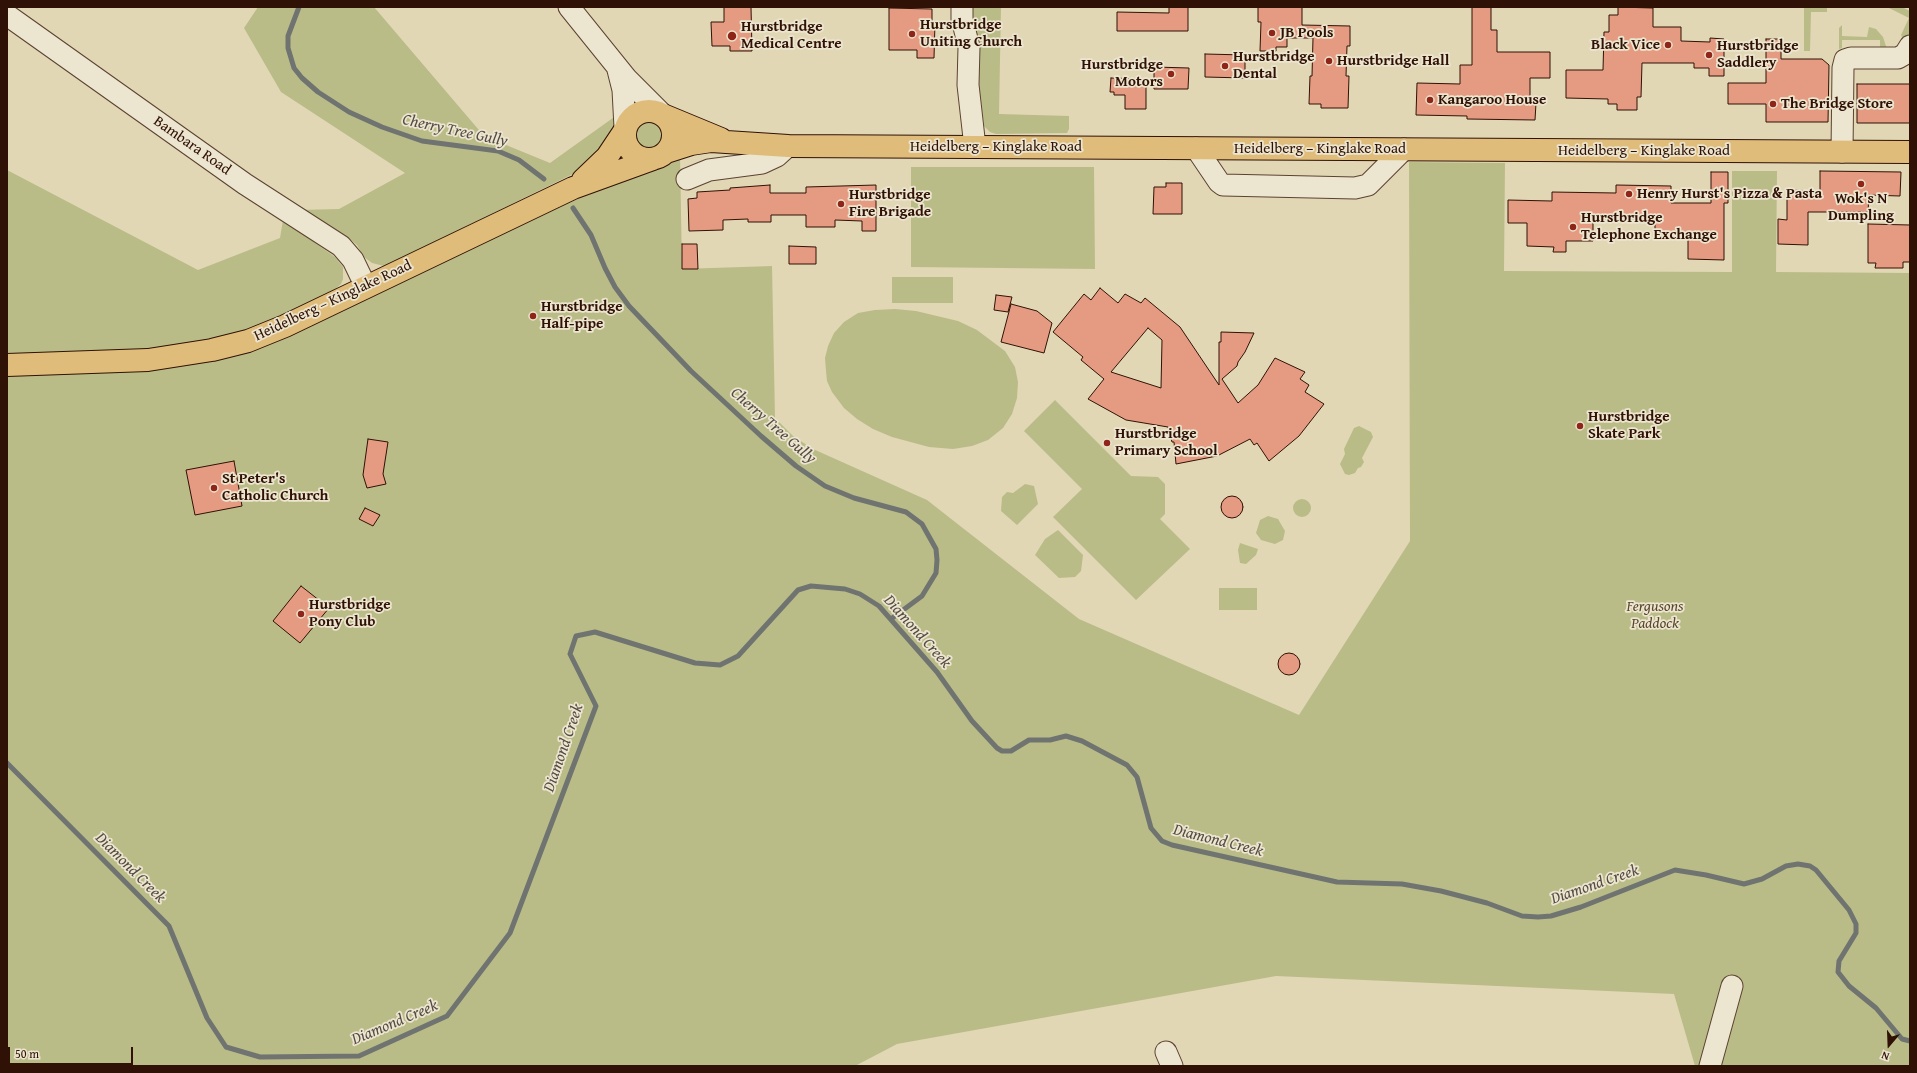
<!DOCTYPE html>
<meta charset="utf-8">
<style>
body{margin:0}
#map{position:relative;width:1917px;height:1073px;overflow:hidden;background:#e1d7b5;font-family:"Gentium Book Plus",serif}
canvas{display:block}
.frame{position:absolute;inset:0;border:8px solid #301105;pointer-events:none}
.north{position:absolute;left:1869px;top:1025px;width:40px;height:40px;-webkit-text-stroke:3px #ece5cf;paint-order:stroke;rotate:199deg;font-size:11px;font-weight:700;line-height:16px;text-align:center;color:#301105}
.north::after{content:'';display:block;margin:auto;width:14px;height:18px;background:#301105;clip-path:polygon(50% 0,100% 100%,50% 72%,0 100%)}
.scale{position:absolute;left:8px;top:1047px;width:125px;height:18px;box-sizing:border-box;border:2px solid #301105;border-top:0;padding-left:5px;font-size:12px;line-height:14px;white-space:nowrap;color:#301105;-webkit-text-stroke:3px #ece5cf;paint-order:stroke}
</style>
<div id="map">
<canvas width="1917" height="1073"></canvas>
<div class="frame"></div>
<div class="north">N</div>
<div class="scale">50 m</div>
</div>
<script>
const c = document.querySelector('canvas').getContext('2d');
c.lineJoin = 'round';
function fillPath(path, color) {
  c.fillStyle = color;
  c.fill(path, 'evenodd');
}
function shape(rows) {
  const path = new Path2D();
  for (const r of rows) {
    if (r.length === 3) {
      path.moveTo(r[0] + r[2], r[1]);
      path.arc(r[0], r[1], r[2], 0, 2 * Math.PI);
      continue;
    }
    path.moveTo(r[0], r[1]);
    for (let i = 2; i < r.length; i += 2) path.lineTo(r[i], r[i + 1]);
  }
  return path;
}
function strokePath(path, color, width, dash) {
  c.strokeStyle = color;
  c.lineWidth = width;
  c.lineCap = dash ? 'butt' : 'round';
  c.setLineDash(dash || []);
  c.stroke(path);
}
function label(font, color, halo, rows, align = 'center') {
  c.font = font + ' "Gentium Book Plus",serif';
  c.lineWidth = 3.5;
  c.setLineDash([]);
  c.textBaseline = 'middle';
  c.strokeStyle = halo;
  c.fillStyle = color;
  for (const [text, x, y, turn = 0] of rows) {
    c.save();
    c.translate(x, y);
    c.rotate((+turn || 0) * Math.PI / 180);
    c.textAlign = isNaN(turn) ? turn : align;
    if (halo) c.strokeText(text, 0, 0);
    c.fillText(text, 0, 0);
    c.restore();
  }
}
const green = shape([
 [258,7,374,7,490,143,506,145,550,163,617,115,612,132,607,143,577,172,389,264,384,266,372,263,364,257,357,245,351,240,299,210,339,209,405,173,281,92,244,28],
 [969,7,1001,7,999,114,1069,116,1069,129,1067,133,996,134,990,132,984,126],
 [1804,7,1827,7,1827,12,1811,12,1810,51,1804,51],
 [1887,7,1902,7,1910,11,1909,37,1903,39,1901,35,1909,18],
 [1842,25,1842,36,1867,37,1869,27,1876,29,1883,37,1887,49,1880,50,1880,40,1842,40,1842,48,1839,49,1839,28],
 [648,135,14],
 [680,154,682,269,772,266,775,418,793,436,813,449,927,500,1079,619,1299,715,1410,541,1409,162,1505,163,1504,271,1732,272,1732,171,1777,171,1776,272,1910,273,1910,1066,1695,1066,1674,994,1276,976,897,1044,855,1066,7,1066,7,375,168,368,219,360,247,352,303,330,592,192,652,172],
 [911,167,1094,167,1095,269,911,267],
 [7,170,198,270,280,238,283,220,335,257,343,267,343,279,341,284,332,292,264,326,189,347,7,358],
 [892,277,953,277,953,303,892,303],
 [895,309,916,311,958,321,977,330,1005,351,1015,367,1018,382,1017,398,1012,414,1003,428,988,440,972,446,953,449,929,447,892,437,873,429,857,419,844,408,832,392,827,381,826,371,825,358,828,346,834,333,844,322,858,313,875,310],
 [1055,400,1131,476,1158,477,1165,484,1165,514,1160,519,1190,549,1136,600,1053,517,1082,489,1024,431],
 [1359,426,1371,432,1373,437,1362,458,1364,462,1361,467,1358,468,1355,473,1349,475,1345,474,1340,464,1345,454,1344,449,1354,428],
 [1025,484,1034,486,1038,504,1017,525,1001,511,1002,497,1007,492,1013,493],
 [1302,508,9],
 [1268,516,1278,519,1285,531,1283,540,1275,544,1261,540,1256,533,1260,520],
 [1058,530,1083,555,1081,571,1075,577,1059,578,1035,555,1045,539],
 [1240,543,1258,549,1256,555,1246,564,1240,563,1238,550],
 [1219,588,1257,588,1257,610,1219,610]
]);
const stream = shape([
 [299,7,288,36,288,48,294,68,302,78,318,92,349,112,382,127,422,141,498,151,519,160,544,179],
 [573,208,591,235,605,268,615,287,629,306,691,371,761,436,796,466,825,486,854,498,906,512,922,524,936,549,937,560,936,573,922,596,891,619],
 [7,763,169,926,207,1018,226,1047,260,1057,359,1056,447,1016,510,933,596,706,570,654,576,636,595,632,695,663,720,665,738,656,798,590,811,586,845,589,860,594,879,606,937,672,972,721,997,748,1002,751,1011,751,1029,740,1050,740,1066,736,1082,741,1127,765,1137,777,1151,828,1162,841,1172,845,1337,882,1402,884,1441,891,1487,903,1522,916,1538,917,1551,916,1581,907,1675,870,1706,875,1744,884,1762,879,1786,866,1798,864,1810,866,1816,870,1849,910,1856,924,1856,933,1839,961,1838,972,1849,986,1876,1008,1902,1039,1910,1041]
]);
const building = shape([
 [724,7,751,7,752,51,730,51,730,46,712,46,711,22,724,22,724,7],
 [1169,7,1188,7,1188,31,1117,31,1117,12,1169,13,1169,7],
 [1258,7,1302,7,1302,25,1350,26,1350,46,1347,46,1346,76,1349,76,1348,108,1321,108,1321,104,1309,104,1310,76,1312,76,1313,38,1287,38,1287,47,1276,47,1276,51,1260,51,1261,22,1258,22,1258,7],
 [1472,7,1491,7,1491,30,1497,30,1497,52,1550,52,1550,78,1530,78,1530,103,1536,103,1535,120,1467,119,1467,116,1416,115,1417,83,1460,84,1460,65,1472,65,1472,7],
 [1618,7,1653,8,1653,27,1681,27,1681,41,1710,42,1710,38,1724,39,1724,76,1709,76,1709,68,1694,68,1694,63,1642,63,1641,97,1637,97,1637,110,1617,110,1617,104,1608,104,1608,99,1566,98,1566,70,1603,70,1604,32,1609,32,1609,15,1618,15,1618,7],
 [889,8,932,9,932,22,935,22,934,58,917,58,917,50,889,50,889,8],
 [1766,39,1781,39,1781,59,1822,59,1829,65,1828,122,1766,122,1766,104,1728,104,1728,83,1766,83,1766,39],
 [1205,54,1245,55,1245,78,1205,77,1205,54],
 [1154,67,1189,68,1188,89,1154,89,1154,67],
 [1111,78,1146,79,1146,109,1125,109,1125,95,1114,95,1114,92,1110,92,1111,78],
 [1857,84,1910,84,1910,123,1857,123,1857,84],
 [1820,171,1901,172,1900,196,1869,195,1868,212,1808,212,1808,245,1778,244,1778,219,1787,220,1787,190,1820,191,1820,171],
 [1711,172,1728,172,1728,203,1724,203,1724,260,1688,259,1688,239,1655,239,1655,219,1593,219,1593,241,1566,241,1566,252,1553,252,1554,247,1527,246,1527,223,1508,223,1508,200,1552,201,1552,192,1616,193,1616,185,1671,186,1671,203,1711,203,1711,172],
 [1166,183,1182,183,1182,214,1153,214,1154,187,1166,187,1166,183],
 [770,185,770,193,806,193,806,187,876,185,876,231,862,231,862,221,835,220,835,227,806,227,806,215,771,215,771,222,748,222,748,219,723,220,723,230,689,231,688,199,697,198,697,192,730,190,730,188,770,185],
 [1868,224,1910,225,1910,262,1903,262,1903,268,1875,268,1876,263,1868,263,1868,224],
 [682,244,697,244,698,269,682,269,682,244],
 [789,246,816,247,816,264,789,264,789,246],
 [1100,288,1118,303,1125,294,1141,303,1145,298,1180,327,1219,385,1219,342,1221,342,1221,332,1254,333,1245,352,1238,362,1237,366,1222,379,1238,403,1258,385,1275,358,1305,372,1300,379,1309,385,1305,392,1324,404,1299,436,1269,461,1257,443,1254,445,1250,439,1217,456,1176,464,1174,442,1172,442,1168,427,1126,420,1088,399,1104,379,1081,360,1083,357,1053,332,1084,294,1091,300,1100,288],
 [1148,328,1162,340,1161,388,1111,372,1148,328],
 [996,295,1012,297,1008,312,994,310,996,295],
 [1011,304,1037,311,1052,323,1044,353,1001,342,1011,304],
 [368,439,388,442,383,474,386,484,367,488,363,475,368,439],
 [234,461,242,506,195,515,186,470,234,461],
 [1232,507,11],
 [365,508,380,515,373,526,359,519,365,508],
 [301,586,329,608,300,643,273,621,301,586],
 [1289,664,11]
]);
const minor = shape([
 [569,7,627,79,661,113],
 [962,7,962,19,969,47,968,85,975,147],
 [7,15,245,184,341,246,353,260,366,287],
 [618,70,623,90,625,128],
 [1196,148,1219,182,1223,185,1355,188,1368,185,1404,149],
 [1842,152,1843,68,1845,60,1851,58,1898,58,1905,54,1910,46],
 [687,179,709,170,762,163,777,156,788,146],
 [1166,1052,1172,1066],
 [1710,1066,1732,986]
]);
const major = shape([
 [649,135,24],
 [663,115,721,139],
 [666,152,691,144,711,141,788,146,1910,152],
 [583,180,607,157,625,130],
 [7,365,148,360,212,350,248,341,285,326,573,188,653,159]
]);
const markers = [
 [1272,33,4,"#8f2418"],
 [912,34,4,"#8f2418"],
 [732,36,5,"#8f2418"],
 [1668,45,4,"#8f2418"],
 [1709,55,4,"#8f2418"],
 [1329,61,4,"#8f2418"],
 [1225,66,4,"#8f2418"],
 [1171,74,4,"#8f2418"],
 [1430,100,4,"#8f2418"],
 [1773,104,4,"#8f2418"],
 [1861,184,4,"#8f2418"],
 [1629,194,4,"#8f2418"],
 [841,204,4,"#8f2418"],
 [1573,227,4,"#8f2418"],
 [533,316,4,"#8f2418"],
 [1580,426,4,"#8f2418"],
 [1107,443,4,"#8f2418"],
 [214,488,4,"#8f2418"],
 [301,614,4,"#8f2418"]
];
const poiNames = [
 ["Hurstbridge",920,25],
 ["Uniting Church",920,42],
 ["Hurstbridge",741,27],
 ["Medical Centre",741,44],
 ["JB Pools",1280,33],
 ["Black Vice",1660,45,"right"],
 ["Hurstbridge",1717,46],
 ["Saddlery",1717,63],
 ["Hurstbridge",1233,57],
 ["Dental",1233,74],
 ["Hurstbridge Hall",1337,61],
 ["Hurstbridge",1163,65,"right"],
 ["Motors",1163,82,"right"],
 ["Kangaroo House",1438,100],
 ["The Bridge Store",1781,104],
 ["Henry Hurst's Pizza & Pasta",1637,194],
 ["Hurstbridge",849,195],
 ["Fire Brigade",849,212],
 ["Wok's N",1861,199,"center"],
 ["Dumpling",1861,216,"center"],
 ["Hurstbridge",1581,218],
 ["Telephone Exchange",1581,235],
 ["Hurstbridge",541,307],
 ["Half-pipe",541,324],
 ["Hurstbridge",1588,417],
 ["Skate Park",1588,434],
 ["Hurstbridge",1115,434],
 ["Primary School",1115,451],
 ["St Peter's",222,479],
 ["Catholic Church",222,496],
 ["Hurstbridge",309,605],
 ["Pony Club",309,622]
];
const streetNames = [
 ["Bambara Road",192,146,35],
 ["Heidelberg – Kinglake Road",996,147],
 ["Heidelberg – Kinglake Road",1320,149],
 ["Heidelberg – Kinglake Road",1644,151],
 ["Heidelberg – Kinglake Road",333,301,-25]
];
const parkNames = [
 ["Fergusons",1655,607],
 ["Paddock",1655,624]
];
const waterNames = [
 ["Cherry Tree Gully",455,131,12],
 ["Cherry Tree Gully",773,426,41],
 ["Diamond Creek",917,632,48],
 ["Diamond Creek",564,748,-71],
 ["Diamond Creek",1218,841,14],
 ["Diamond Creek",130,868,45],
 ["Diamond Creek",1595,885,-19],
 ["Diamond Creek",395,1023,-23]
];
fillPath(green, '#babc88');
strokePath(stream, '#707471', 5);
fillPath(building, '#e49b81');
strokePath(building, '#301105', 1);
strokePath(minor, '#5c4231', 23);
strokePath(major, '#301105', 24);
strokePath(minor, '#ece5cf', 21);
strokePath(major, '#e0bc7a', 22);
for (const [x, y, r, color] of markers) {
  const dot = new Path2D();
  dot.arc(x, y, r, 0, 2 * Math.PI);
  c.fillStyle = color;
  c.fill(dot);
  strokePath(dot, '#ece5cf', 1.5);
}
label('bold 15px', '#301105', '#ece5cf', poiNames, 'left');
label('15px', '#301105', '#ece5cf', streetNames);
label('italic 15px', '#59442c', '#ece5cf', parkNames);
label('italic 16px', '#554b44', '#ece5cf', waterNames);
</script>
